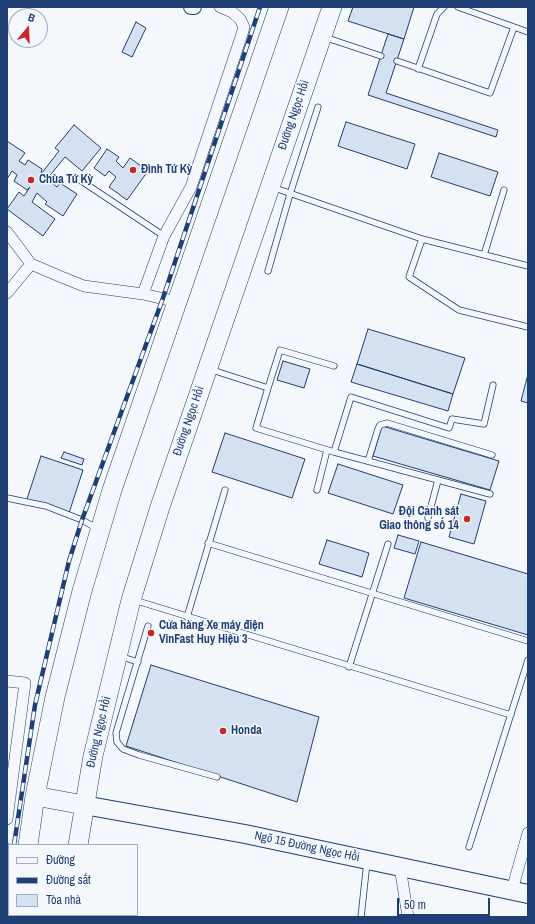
<!DOCTYPE html>
<meta charset="utf-8">
<style>
body{margin:0}
#map{position:relative;width:535px;height:924px;overflow:hidden;background:#f4f7fb;font-family:"Archivo Narrow",sans-serif}
canvas{display:block}
.frame{position:absolute;inset:0;border:8px solid #1d3f73;pointer-events:none}
.legend{position:absolute;left:8px;top:844px;width:130px;height:72px;box-sizing:border-box;background:#f4f7fb;border:1px solid #9eadc5;margin:0;padding:5px 7px;list-style:none;font-size:12px;color:#1d3f73}
.legend li{display:flex;align-items:center;gap:8px;height:20px}
.legend b{width:20px;border:1px solid #9eadc5}
.north{position:absolute;left:8px;top:8px;width:40px;height:40px;box-sizing:border-box;background:#f4f7fb;border:1px solid #9eadc5;border-radius:50%;rotate:19deg;font-size:11px;font-weight:700;line-height:16px;text-align:center;color:#1d3f73}
.north::after{content:'';display:block;margin:auto;width:14px;height:18px;background:#c62828;clip-path:polygon(50% 0,100% 100%,50% 72%,0 100%)}
.scale{position:absolute;left:397px;top:898px;width:93px;height:18px;box-sizing:border-box;border:2px solid #1d3f73;border-top:0;padding-left:5px;font-size:12px;line-height:14px;white-space:nowrap;color:#1d3f73;-webkit-text-stroke:3px #f4f7fb;paint-order:stroke}
</style>
<div id="map">
<canvas width="535" height="924"></canvas>
<div class="frame"></div>
<ul class="legend">
<li><b style="height:5px;background:#f4f7fb"></b>Đường</li>
<li><b style="height:5px;background:#1d3f73"></b>Đường sắt</li>
<li><b style="height:11px;background:#d5e0f0"></b>Tòa nhà</li>
</ul>
<div class="north">B</div>
<div class="scale">50 m</div>
</div>
<script>
const c = document.querySelector('canvas').getContext('2d');
c.lineJoin = 'round';
function fillPath(path, color) {
  c.fillStyle = color;
  c.fill(path, 'evenodd');
}
function shape(rows) {
  const path = new Path2D();
  for (const r of rows) {
    path.moveTo(r[0], r[1]);
    for (let i = 2; i < r.length; i += 2) path.lineTo(r[i], r[i + 1]);
  }
  return path;
}
function strokePath(path, color, width, dash) {
  c.strokeStyle = color;
  c.lineWidth = width;
  c.lineCap = dash ? 'butt' : 'round';
  c.setLineDash(dash || []);
  c.stroke(path);
}
function label(font, color, halo, rows, align = 'center') {
  c.font = font + ' "Archivo Narrow",sans-serif';
  c.lineWidth = 3;
  c.setLineDash([]);
  c.textBaseline = 'middle';
  c.strokeStyle = halo;
  c.fillStyle = color;
  for (const [text, x, y, turn = 0] of rows) {
    c.save();
    c.translate(x, y);
    c.rotate((+turn || 0) * Math.PI / 180);
    c.textAlign = isNaN(turn) ? turn : align;
    if (halo) c.strokeText(text, 0, 0);
    c.fillText(text, 0, 0);
    c.restore();
  }
}
const building = shape([
 [353,7,414,7,404,39,348,21,353,7],
 [136,22,146,28,132,57,122,52,136,22],
 [388,34,404,39,386,93,498,130,496,137,368,95,388,34],
 [346,122,415,144,407,169,338,146,346,122],
 [74,125,101,148,82,171,65,157,47,179,57,187,60,183,77,194,63,216,45,204,47,202,37,193,32,202,55,219,43,236,7,209,19,192,24,196,30,187,27,190,14,181,17,175,12,171,7,179,7,141,25,153,19,161,25,165,28,160,42,169,41,174,59,151,55,148,74,125],
 [107,149,119,157,116,161,123,168,130,158,148,171,127,200,109,187,116,177,109,171,105,176,94,168,107,149],
 [439,153,498,172,490,196,431,177,439,153],
 [368,329,465,358,453,394,357,364,368,329],
 [283,361,310,369,304,388,277,380,283,361],
 [357,364,453,394,448,411,351,382,357,364],
 [528,374,528,403,521,401,528,374],
 [382,426,499,461,490,490,373,456,382,426],
 [225,433,305,459,292,498,212,472,225,433],
 [64,452,84,459,82,465,61,458,64,452],
 [41,456,83,470,69,513,27,499,41,456],
 [338,464,403,485,393,514,328,493,338,464],
 [461,494,486,501,474,544,449,537,461,494],
 [398,535,419,541,415,554,394,548,398,535],
 [327,540,369,553,362,577,319,564,327,540],
 [421,542,528,574,528,635,404,598,421,542],
 [151,665,319,717,297,802,126,746,151,665]
]);
const service = shape([
 [458,7,528,32],
 [324,37,381,56],
 [397,61,490,93,514,27],
 [418,69,437,14,444,7],
 [80,180,164,236],
 [272,187,422,239,528,266],
 [422,239,409,277,459,310,528,327],
 [484,255,504,190],
 [268,271,290,194,318,107],
 [209,369,268,388,280,350,334,366],
 [268,388,256,428,334,452,490,494],
 [334,452,351,397,449,428,452,419,484,424,493,385],
 [368,461,378,429,380,425,387,423,492,455],
 [317,490,327,450],
 [7,498,46,506,82,520,98,529],
 [428,518,438,480],
 [208,543,528,641],
 [134,600,511,715],
 [187,617,225,490],
 [148,626,116,733,117,742,123,749,139,755,217,777],
 [119,656,138,662],
 [349,667,388,544],
 [469,847,528,660],
 [361,917,367,862]
]);
const minor = shape([
 [7,232,31,264,59,276,84,286,143,294,177,302],
 [7,293,31,264],
 [143,294,164,236,191,187,242,34,244,27,240,19,232,12,220,7],
 [7,681,25,683,7,819],
 [7,849,9,850],
 [400,867,408,917],
 [512,890,528,833]
]);
const tertiary = shape([
 [191,7,194,7]
]);
const primary = shape([
 [84,805,245,834,528,894]
]);
const trunk = shape([
 [35,796,84,805],
 [28,845,35,796,55,697,82,591,112,490,279,7],
 [78,845,93,756,131,600,160,507,332,7],
 [18,917,18,915],
 [68,917,68,915]
]);
const rail = shape([
 [14,845,35,705,69,561,82,520,163,298,260,7],
 [7,892,9,878]
]);
const markers = [
 [133,170,4,"#c62828"],
 [31,180,4,"#c62828"],
 [467,519,4,"#c62828"],
 [151,633,4,"#c62828"],
 [223,731,4,"#c62828"]
];
const streetNames = [
 ["Đường Ngọc Hồi",294,115,-71],
 ["Đường Ngọc Hồi",189,421,-71],
 ["Đường Ngọc Hồi",99,732,-77],
 ["Ngõ 15 Đường Ngọc Hồi",307,847,12]
];
const poiNames = [
 ["Đình Tứ Kỳ",141,170],
 ["Chùa Tứ Kỳ",39,180],
 ["Đội Cảnh sát",459,512,"right"],
 ["Giao thông số 14",459,526,"right"],
 ["Cửa hàng Xe máy điện",159,626],
 ["VinFast Huy Hiệu 3",159,640],
 ["Honda",231,731]
];
fillPath(building, '#d5e0f0');
strokePath(building, '#1d3f73', 1);
strokePath(service, '#1d3f73', 7);
strokePath(minor, '#1d3f73', 12);
strokePath(tertiary, '#1d3f73', 16);
strokePath(primary, '#1d3f73', 20);
strokePath(trunk, '#1d3f73', 20);
strokePath(service, '#f4f7fb', 5.5);
strokePath(minor, '#f4f7fb', 11);
strokePath(tertiary, '#f4f7fb', 14);
strokePath(primary, '#f4f7fb', 18);
strokePath(trunk, '#f4f7fb', 19);
strokePath(rail, '#1d3f73', 4.5);
strokePath(rail, '#f4f7fb', 3, [9]);
for (const [x, y, r, color] of markers) {
  const dot = new Path2D();
  dot.arc(x, y, r, 0, 2 * Math.PI);
  c.fillStyle = color;
  c.fill(dot);
  strokePath(dot, '#f4f7fb', 1.5);
}
label('12px', '#1d3f73', '#f4f7fb', streetNames);
label('bold 12px', '#1d3f73', '#f4f7fb', poiNames, 'left');
</script>
